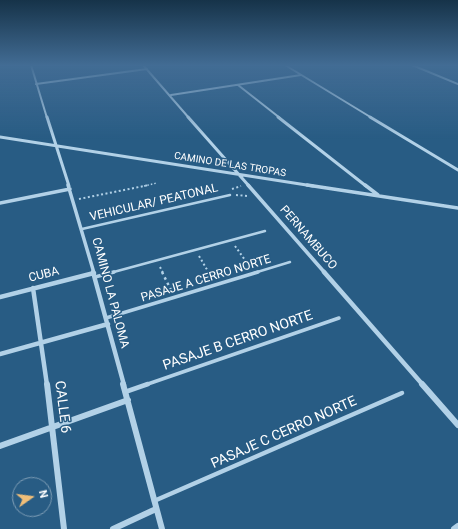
<!DOCTYPE html>
<style>
body{margin:0}
#map{position:relative;width:458px;height:529px;overflow:hidden;background:#285c84;font-family:Roboto,sans-serif}
canvas{display:block}
.north{position:absolute;left:12px;top:477px;width:40px;height:40px;box-sizing:border-box;background:#285c84;border:1px solid #7e9db5;border-radius:50%;rotate:76deg;font-size:11px;font-weight:700;line-height:16px;text-align:center;color:#fff}
.north::after{content:'';display:block;margin:auto;width:14px;height:18px;background:#efbe79;clip-path:polygon(50% 0,100% 100%,50% 72%,0 100%)}
</style>
<div id="map">
<canvas width="458" height="529"></canvas>
<div class="north">N</div>
</div>
<script>
const c = document.querySelector('canvas').getContext('2d');
c.lineJoin = 'round';
function shape(rows) {
  const path = new Path2D();
  for (const r of rows) {
    path.moveTo(r[0], r[1]);
    for (let i = 2; i < r.length; i += 2) path.lineTo(r[i], r[i + 1]);
  }
  return path;
}
function strokePath(path, color, width, dash) {
  c.strokeStyle = color;
  c.lineWidth = width;
  c.lineCap = dash ? 'butt' : 'round';
  c.setLineDash(dash || []);
  c.stroke(path);
}
function label(font, color, halo, rows, align = 'center') {
  c.font = font + ' Roboto,sans-serif';
  c.lineWidth = 3;
  c.setLineDash([]);
  c.textBaseline = 'middle';
  c.strokeStyle = halo;
  c.fillStyle = color;
  for (const [text, x, y, turn = 0] of rows) {
    c.save();
    c.translate(x, y);
    c.rotate((+turn || 0) * Math.PI / 180);
    c.textAlign = isNaN(turn) ? turn : align;
    if (halo) c.strokeText(text, 0, 0);
    c.fillText(text, 0, 0);
    c.restore();
  }
}
const pathFar2 = shape([
 [144,186,157,183]
]);
const pathFar1 = shape([
 [232,189,241,186],
 [236,195,248,196],
 [79,199,149,185],
 [235,246,250,267],
 [199,256,209,273],
 [160,267,163,273]
]);
const path = shape([
 [162,272,172,292],
 [208,272,212,278]
]);
const laneFar2 = shape([
 [82,229,230,195],
 [110,273,265,231],
 [254,273,290,262]
]);
const laneFar1 = shape([
 [95,277,114,272],
 [106,318,258,272],
 [145,385,339,318]
]);
const lane = shape([
 [125,392,148,384],
 [154,501,402,393]
]);
const streetFar4 = shape([
 [31,65,47,118],
 [143,65,189,118],
 [285,65,372,118],
 [412,65,458,84],
 [36,84,147,69],
 [238,85,280,118],
 [171,95,301,75]
]);
const streetFar3 = shape([
 [47,117,69,186],
 [188,117,249,186],
 [278,117,366,186],
 [370,117,458,170],
 [0,137,313,186]
]);
const streetFar2 = shape([
 [68,185,94,273],
 [248,185,325,273],
 [307,185,458,208],
 [365,185,378,195],
 [0,203,70,189]
]);
const streetFar1 = shape([
 [93,272,124,385],
 [324,272,423,385],
 [33,288,47,385],
 [0,297,94,273],
 [0,354,108,324]
]);
const street = shape([
 [47,384,64,529],
 [123,384,162,529],
 [422,384,458,425],
 [0,446,128,400],
 [113,529,156,509],
 [454,529,458,526]
]);
const farStreetnames = [
 ["CAMINO DE LAS TROPAS",230,165,9]
];
const streetNames = [
 ["VEHICULAR/ PEATONAL",154,203,-13],
 ["PERNAMBUCO",308,238,49],
 ["CUBA",44,275,-14],
 ["PASAJE A CERRO NORTE",206,279,-17],
 ["CAMINO LA PALOMA",110,293,75]
];
const nearStreetnames = [
 ["PASAJE B CERRO NORTE",238,341,-19],
 ["CALLE 6",62,407,83],
 ["PASAJE C CERRO NORTE",284,433,-24]
];
strokePath(pathFar2, '#b2d1e7', 1.5, [1.5, 2]);
strokePath(pathFar1, '#b2d1e7', 2, [2, 2.5]);
strokePath(path, '#b2d1e7', 2.5, [2.5, 3.5]);
strokePath(laneFar2, '#b2d1e7', 2.5);
strokePath(laneFar1, '#b2d1e7', 3.5);
strokePath(lane, '#b2d1e7', 4.5);
strokePath(streetFar4, '#b2d1e7', 2);
strokePath(streetFar3, '#b2d1e7', 3);
strokePath(streetFar2, '#b2d1e7', 3.5);
strokePath(streetFar1, '#b2d1e7', 4.5);
strokePath(street, '#b2d1e7', 6);
const sky = c.createLinearGradient(0, 0, 0, 139);
sky.addColorStop(0, '#163349');
sky.addColorStop(0.47, '#426c94');
sky.addColorStop(1, '#426c9400');
c.fillStyle = sky;
c.fillRect(0, 0, 458, 139);
label('10px', '#fff', '#285c84', farStreetnames);
label('12px', '#fff', '#285c84', streetNames);
label('14px', '#fff', '#285c84', nearStreetnames);
</script>
